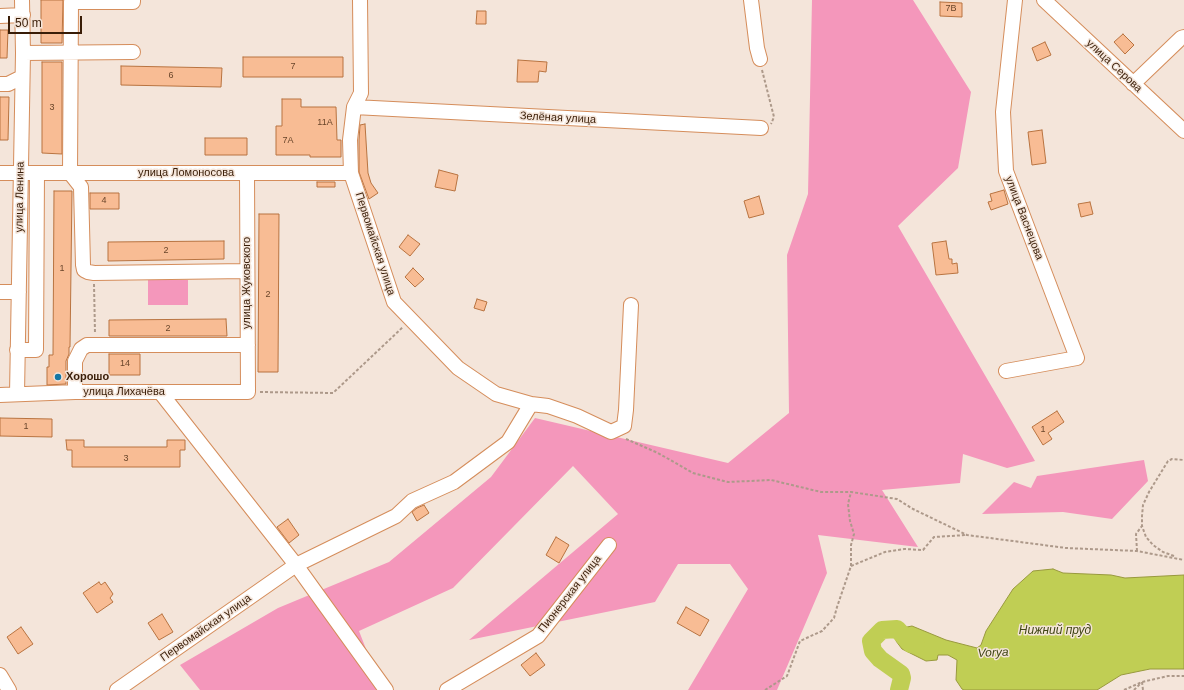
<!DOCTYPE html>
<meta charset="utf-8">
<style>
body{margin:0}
#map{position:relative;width:1184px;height:690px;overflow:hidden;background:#f4e5da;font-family:Arial,sans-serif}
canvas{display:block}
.scale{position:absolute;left:8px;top:16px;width:74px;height:18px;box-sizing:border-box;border:2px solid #391d07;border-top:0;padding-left:5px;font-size:12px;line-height:14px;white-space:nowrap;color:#391d07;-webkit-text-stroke:3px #f4e5da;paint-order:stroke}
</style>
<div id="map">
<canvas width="1184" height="690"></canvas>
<div class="scale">50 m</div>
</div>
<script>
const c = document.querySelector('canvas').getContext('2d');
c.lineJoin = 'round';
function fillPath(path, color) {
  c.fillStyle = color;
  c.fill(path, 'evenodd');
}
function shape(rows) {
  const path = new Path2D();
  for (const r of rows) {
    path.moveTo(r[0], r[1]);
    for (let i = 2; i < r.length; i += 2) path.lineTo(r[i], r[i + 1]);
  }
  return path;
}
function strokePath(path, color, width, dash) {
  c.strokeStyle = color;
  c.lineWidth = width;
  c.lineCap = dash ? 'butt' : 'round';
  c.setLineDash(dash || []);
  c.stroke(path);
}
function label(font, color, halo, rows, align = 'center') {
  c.font = font + ' Arial,sans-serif';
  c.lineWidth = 3;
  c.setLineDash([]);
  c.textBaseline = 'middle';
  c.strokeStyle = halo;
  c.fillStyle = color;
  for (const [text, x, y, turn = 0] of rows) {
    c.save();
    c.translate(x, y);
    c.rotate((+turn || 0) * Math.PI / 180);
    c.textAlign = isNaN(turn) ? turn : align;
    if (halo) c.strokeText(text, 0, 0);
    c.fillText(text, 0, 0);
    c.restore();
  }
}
const green = shape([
 [812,0,913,0,971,92,958,168,898,226,1035,461,1007,468,963,454,960,483,882,490,918,547,818,535,827,573,777,690,688,690,748,589,730,564,678,564,655,602,469,640,618,514,573,466,453,588,359,631,382,690,200,690,180,665,278,608,389,562,491,477,535,418,728,463,789,413,787,255,808,194],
 [188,280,188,305,148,305,148,280],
 [1144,460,1148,481,1112,519,1063,512,982,514,1014,482,1031,488,1037,476]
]);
const water = shape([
 [1053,569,1063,573,1111,575,1125,578,1184,575,1184,669,1150,669,1121,675,1097,690,964,690,962,689,956,680,957,660,948,655,938,655,937,660,926,661,902,649,896,641,897,629,912,626,946,640,977,648,981,645,986,631,1013,589,1033,571,1053,569]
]);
const river = shape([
 [899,690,902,678,901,674,880,659,873,651,871,641,882,630,897,629,911,644,916,645]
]);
const building = shape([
 [41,0,63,0,62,43,41,43,41,0],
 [940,2,962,3,962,17,940,16,940,2],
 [477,11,486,11,486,24,476,24,477,11],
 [0,30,8,30,7,58,0,58,0,30],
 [1123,34,1134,45,1125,54,1114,42,1123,34],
 [1045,42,1051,55,1037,61,1032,48,1045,42],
 [243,57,343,57,343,77,243,77,243,57],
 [518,60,547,62,546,72,539,71,538,82,517,82,518,60],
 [42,62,62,62,62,154,42,153,42,62],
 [121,66,222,68,221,87,121,85,121,66],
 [0,97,9,97,8,140,0,140,0,97],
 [282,99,301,99,301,107,336,107,337,140,341,140,341,157,310,157,310,155,276,155,276,126,282,126,282,99],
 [365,124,368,173,371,183,378,193,369,199,359,172,359,140,360,125,365,124],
 [1042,130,1046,163,1032,165,1028,132,1042,130],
 [205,138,247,138,247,155,205,155,205,138],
 [439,170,458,175,455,191,435,187,439,170],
 [317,182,335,182,335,187,317,187,317,182],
 [1004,190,1008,204,991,210,988,202,992,201,990,194,1004,190],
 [54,191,72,191,70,347,69,347,69,354,66,361,66,384,47,385,47,367,49,367,49,355,53,355,54,191],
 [90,193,119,193,119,209,90,209,90,193],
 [759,196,764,214,749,218,744,201,759,196],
 [1090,202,1093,214,1081,217,1078,204,1090,202],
 [259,214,279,214,278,372,258,372,259,214],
 [408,235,420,244,410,256,399,247,408,235],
 [224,241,224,259,108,261,108,242,224,241],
 [946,241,949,259,952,259,952,264,957,263,958,273,936,275,932,243,946,241],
 [413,268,424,279,415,287,405,277,413,268],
 [477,299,487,302,484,311,474,308,477,299],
 [226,319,227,336,109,336,109,320,226,319],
 [109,354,140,354,140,375,109,375,109,354],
 [1057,411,1064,422,1048,433,1052,439,1043,445,1032,427,1057,411],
 [0,418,52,419,52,437,0,436,0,418],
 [66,440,84,440,84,447,167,447,167,440,185,440,185,450,180,450,180,467,72,467,72,450,67,450,66,440],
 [424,505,429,513,417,521,412,512,417,508,424,505],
 [288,519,299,535,289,543,277,527,288,519],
 [556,537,569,545,559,563,546,555,556,537],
 [99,582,101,585,105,582,113,594,110,598,113,602,97,613,83,593,99,582],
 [686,607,709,620,700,636,677,623,686,607],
 [162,614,173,632,159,640,148,623,162,614],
 [21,627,33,644,18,654,7,637,21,627],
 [536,653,545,665,530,676,521,665,536,653]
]);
const path = shape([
 [762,70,774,117,771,124],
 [94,284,95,333],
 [260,392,333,393,403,327],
 [626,439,658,453,693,473,728,482,771,480,821,492,851,492,897,499,913,509,967,535,1066,548,1137,551,1184,560],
 [1137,551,1136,534,1142,526],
 [1174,556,1163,552,1153,545,1146,537,1142,526,1142,516,1143,505,1149,492,1168,461,1172,459,1184,460],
 [851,566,885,552,904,549,923,550,934,537,966,535],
 [1142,682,1143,690],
 [765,690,787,676,800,641,822,631,834,618,837,607,851,566,851,545,854,534,850,521,848,504,851,492],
 [1124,690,1142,682,1168,676,1184,676],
 [1134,690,1140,684]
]);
const minor = shape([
 [133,0,133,2,71,2,70,173,81,187,83,265,84,270,88,272,94,273,247,271],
 [360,0,361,93,354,107,350,140,351,173,394,302,458,368,496,394,531,404,548,406,577,416,611,432,624,426,626,410,631,305],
 [751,0,757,48,760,59],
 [1044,0,1184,131],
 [0,16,23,15],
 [23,53,133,52],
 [0,84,8,84,22,77],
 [1133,84,1181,38,1184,37],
 [354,107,761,128],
 [0,173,351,173],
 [0,292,19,292],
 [17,350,36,350,37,173],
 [1006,371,1077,358,1006,171,1003,112,1015,0],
 [75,392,75,361,81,349,87,345,248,345],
 [160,392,296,565,386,690],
 [17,394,23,53,22,0],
 [0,395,75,392,248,392,247,173],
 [0,675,9,690],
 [117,690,296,565,396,516,412,501,454,482,508,442,531,404],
 [447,690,538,636,609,545]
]);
const markers = [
 [58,377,4,"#1677a4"]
];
const numberNames = [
 ["7В",951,9],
 ["7",293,67],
 ["6",171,76],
 ["3",52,108],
 ["11А",325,123],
 ["7А",288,141],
 ["4",104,201],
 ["2",166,251],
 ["1",62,269],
 ["2",268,295],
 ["2",168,329],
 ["14",125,364],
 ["1",26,427],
 ["1",1043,430],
 ["3",126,459]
];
const streetNames = [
 ["улица Серова",1114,66,43],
 ["Зелёная улица",558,118,3],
 ["улица Ломоносова",186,173],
 ["улица Ленина",20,197,-89],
 ["улица Васнецова",1024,218,69],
 ["Первомайская улица",375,244,72],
 ["улица Жуковского",247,283,-90],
 ["улица Лихачёва",124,392],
 ["Пионерская улица",570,594,-52],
 ["Первомайская улица",206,628,-35]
];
const poiNames = [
 ["Хорошо",66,377]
];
const waterNames = [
 ["Нижний пруд",1055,631],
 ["Vorya",993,653,-2]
];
fillPath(green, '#f497bb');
fillPath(water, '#c0ce54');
strokePath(water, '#98993d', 1);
strokePath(river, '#c0ce54', 18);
fillPath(building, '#f8bc94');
strokePath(building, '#b87340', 1);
strokePath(minor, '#d58d5b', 16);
strokePath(path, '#ad998a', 2, [3, 2]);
strokePath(minor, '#fff', 14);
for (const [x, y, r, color] of markers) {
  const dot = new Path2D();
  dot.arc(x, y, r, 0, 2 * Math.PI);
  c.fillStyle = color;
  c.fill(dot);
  strokePath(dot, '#f4e5da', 1.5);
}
label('9px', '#69452a', null, numberNames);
label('11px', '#391d07', '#f4e5da', streetNames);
label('bold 11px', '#391d07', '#f4e5da', poiNames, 'left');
label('italic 12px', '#404615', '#f4e5da', waterNames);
</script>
